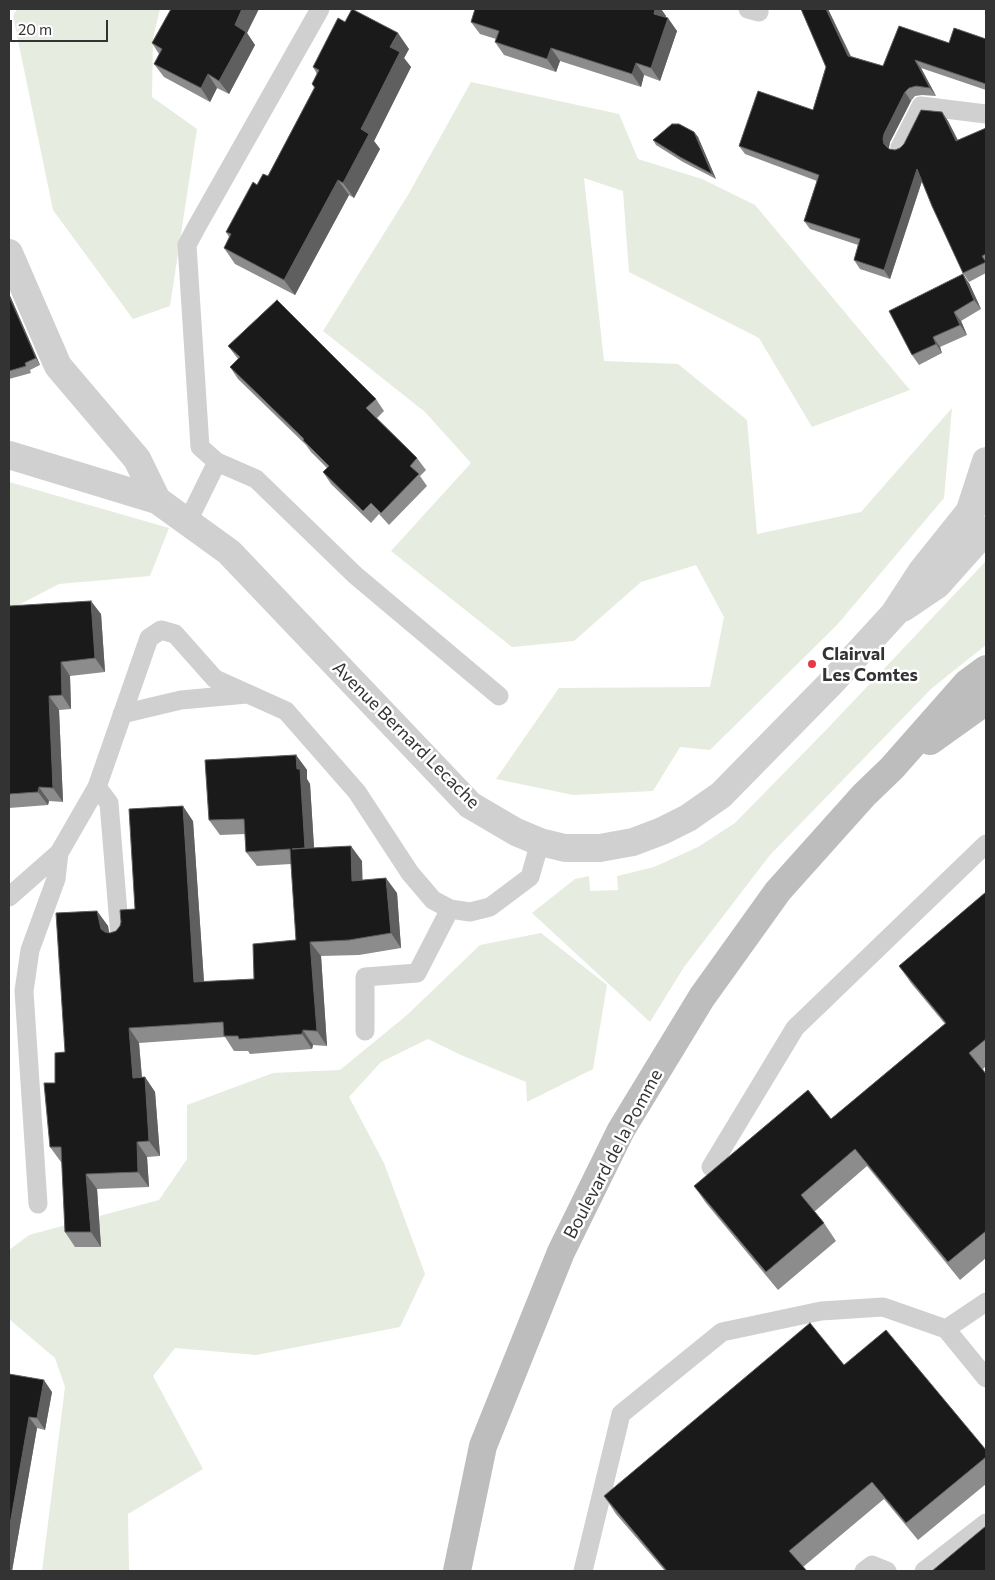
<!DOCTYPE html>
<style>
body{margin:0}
#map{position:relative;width:995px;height:1580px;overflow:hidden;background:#fff;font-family:Commissioner,sans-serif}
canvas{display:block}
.frame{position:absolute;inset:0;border:10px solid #333;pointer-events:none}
.scale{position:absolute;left:10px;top:20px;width:98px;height:22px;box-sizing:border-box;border:2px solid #333;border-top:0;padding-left:6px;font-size:15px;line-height:18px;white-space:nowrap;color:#333;-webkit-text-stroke:4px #fff;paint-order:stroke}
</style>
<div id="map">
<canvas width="995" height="1580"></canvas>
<div class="frame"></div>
<div class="scale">20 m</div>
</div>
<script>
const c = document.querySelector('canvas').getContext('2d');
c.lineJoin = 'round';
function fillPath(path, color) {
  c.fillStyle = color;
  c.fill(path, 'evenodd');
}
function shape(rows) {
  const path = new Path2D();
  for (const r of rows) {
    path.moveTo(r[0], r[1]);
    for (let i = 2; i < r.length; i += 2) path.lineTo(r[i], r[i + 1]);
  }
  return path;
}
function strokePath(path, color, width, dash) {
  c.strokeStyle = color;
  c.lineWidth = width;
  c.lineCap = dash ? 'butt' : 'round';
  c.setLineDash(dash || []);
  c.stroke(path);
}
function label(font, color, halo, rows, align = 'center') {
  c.font = font + ' Commissioner,sans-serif';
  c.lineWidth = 5;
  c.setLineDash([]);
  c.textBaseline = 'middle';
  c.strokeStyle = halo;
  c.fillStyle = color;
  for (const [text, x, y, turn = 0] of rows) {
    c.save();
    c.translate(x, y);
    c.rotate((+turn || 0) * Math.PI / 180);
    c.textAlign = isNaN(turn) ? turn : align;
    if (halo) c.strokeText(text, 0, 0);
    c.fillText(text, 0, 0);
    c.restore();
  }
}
const green = shape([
 [17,9,160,9,153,38,152,97,197,129,170,306,133,319,53,210,13,16],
 [471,82,619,114,638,159,702,179,755,205,910,390,812,427,759,338,629,272,623,191,584,178,604,361,678,364,747,420,757,534,861,512,952,408,944,498,837,625,710,750,680,747,653,791,573,795,496,779,559,688,710,687,724,617,696,565,641,582,574,641,512,647,391,551,471,463,425,412,323,331,408,195],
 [9,482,169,528,150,576,59,584,9,610],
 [986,561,986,645,932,688,770,855,684,967,650,1022,532,913,575,879,589,876,590,891,618,890,617,876,654,867,698,847,735,823,827,729],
 [541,933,607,985,593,1069,527,1102,526,1082,461,1055,428,1039,381,1062,349,1097,384,1163,425,1274,400,1327,256,1355,175,1348,153,1376,203,1469,128,1514,129,1570,42,1571,65,1387,55,1358,9,1319,9,1250,29,1235,159,1200,187,1159,187,1105,273,1073,340,1070,407,1015,480,945]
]);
const service = shape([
 [748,9,759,12],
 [900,147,921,106,986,114],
 [217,462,256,479,355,575,499,696],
 [187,523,217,462,200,447,187,245,196,228,320,9],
 [122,714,181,700,247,694],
 [97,787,109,803,120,937],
 [9,897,59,853,97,787,149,638,161,630,175,634,215,679,286,711,357,792,410,873,433,900,450,909,470,912,490,907,530,877,540,842],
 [365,1031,365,977,417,973,450,909],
 [711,1167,795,1028,986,844],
 [38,1204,24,991,30,950,56,879,59,853],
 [946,1329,986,1378],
 [583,1571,621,1414,722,1332,821,1311,883,1307,946,1329,986,1302],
 [864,1571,872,1565,887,1571],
 [924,1571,986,1523]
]);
const minor = shape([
 [9,253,58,366,137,459,157,500],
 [9,455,157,500,229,552,470,805,516,832,540,842,565,848,600,848,633,842,662,831,688,818,721,795,829,685,894,614,922,571,986,491],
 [971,507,986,461],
 [903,608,937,585,986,530]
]);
const secondary = shape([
 [930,741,986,701],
 [457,1571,483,1446,561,1252,621,1130,702,997,778,891,864,795,892,768,967,683,986,669]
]);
const wall = shape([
 [475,9,661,9,666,16,666,17,677,31,660,81,644,75,641,87,560,61,556,72,504,55,495,42,496,39,480,34,471,22],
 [801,9,828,9,851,56,883,66,949,43,986,39,986,90,921,68,936,96,922,95,915,96,911,101,890,142,889,147,889,149,895,150,900,148,942,112,948,121,958,140,986,128,986,273,969,282,963,273,922,181,890,279,860,269,854,260,858,245,810,229,804,221,817,181,745,154,739,146,813,110,826,67],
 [345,22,409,49,404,58,411,67,374,141,380,149,354,198,349,195,295,295,235,264,224,248,229,237,226,232,257,185,268,176,314,88,312,84,317,74,313,67],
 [249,27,247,33,255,45,229,94,217,88,210,102,164,77,154,64,159,54,152,43],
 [694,132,698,137,716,179,683,162,656,145,653,140],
 [969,283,981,309,961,321,967,335,940,347,942,353,919,365,912,355],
 [9,294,11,298,40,365,30,370,31,373,9,379],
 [228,346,376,399,384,411,377,418,417,458,426,470,420,476,427,486,389,525,379,514,371,523,331,484,323,472,327,468,311,452,306,445,238,379,230,367,238,359],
 [9,606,101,614,105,672,70,676,71,709,59,710,63,802,49,801,48,805,9,808],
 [296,755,307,770,307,779,310,784,314,848,362,861,362,880,397,893,401,948,359,955,321,956,327,1046,313,1045,312,1049,250,1054,248,1051,234,1051,225,1037,139,1043,142,1077,145,1077,155,1092,160,1156,147,1157,149,1187,97,1189,101,1247,75,1247,65,1232,62,1162,61,1162,50,1147,55,1083,65,1052,97,911,108,926,109,933,116,931,135,909,193,821,204,982,254,979,296,940,291,864,257,866,246,852,245,834,220,835,209,820],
 [986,892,986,1066,983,1069,986,1074,986,1258,960,1280,867,1166,814,1212,824,1223,836,1241,778,1290,706,1203,694,1186,831,1119,945,1024,911,983,899,966],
 [844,1365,986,1450,986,1484,918,1540,884,1499,803,1567,807,1571,665,1571,616,1514,604,1496],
 [9,1374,52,1392,45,1430,37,1428,12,1571,9,1571]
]);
const shadedWall = shape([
 [242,9,259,9,247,33,255,45,229,94,219,81,235,25],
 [655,9,661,9,666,16,662,26,654,14],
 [826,9,828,9,854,64,848,56],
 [668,18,677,31,660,81,651,68],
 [398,33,409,49,404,58,411,67,374,141,380,149,354,198,343,183,390,47],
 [551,48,560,61,556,72,547,59],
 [915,60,921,68,936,96,930,88],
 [636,63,644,75,641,87,632,74],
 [208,74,217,88,210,102,201,88],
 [905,92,911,101,890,142,889,147,890,153,884,144,883,139,884,134],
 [942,112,948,121,962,149,956,141],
 [694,132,698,137,716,179,712,174],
 [917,169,923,178,890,279,884,270],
 [338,180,349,195,295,295,284,280],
 [963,274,969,283,981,309,974,300],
 [9,294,11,298,40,365,36,358,9,296],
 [954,312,961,321,967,335,960,325],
 [933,337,940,347,942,353,936,344],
 [91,601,101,614,105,672,95,658],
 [61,662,70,676,71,709,62,695],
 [49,696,59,710,63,802,53,788],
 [296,755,307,770,307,779,310,784,315,863,305,848,297,769],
 [39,787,49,801,48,805,38,792],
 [183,806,193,821,205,997,194,982],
 [351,846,362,861,363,895,352,881],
 [386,878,397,893,401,948,391,933],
 [97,911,108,926,111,944,101,929],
 [310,942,321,956,327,1046,317,1031],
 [129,1028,139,1043,143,1092,133,1078],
 [303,1030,313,1045,312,1049,302,1034],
 [145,1077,155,1092,160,1156,149,1141],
 [137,1142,147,1157,149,1187,138,1172],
 [86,1174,97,1189,101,1247,91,1232],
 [44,1380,52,1392,45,1430,37,1418],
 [29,1417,37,1428,12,1571,9,1571,9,1530]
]);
const building = shape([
 [171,9,242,9,235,25,246,32,219,81,208,74,201,88,154,64,162,49,152,43,171,9],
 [352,9,398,33,390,47,400,52,361,129,369,134,343,183,338,180,284,280,224,248,231,234,226,232,253,182,257,185,263,174,268,176,315,87,312,84,319,70,313,67,338,18,345,22,352,9],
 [475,9,655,9,654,14,668,18,651,68,636,63,632,74,551,48,547,59,495,42,499,31,471,22,475,9],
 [801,9,826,9,848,56,883,66,899,26,949,43,954,28,986,39,986,84,915,60,930,88,916,86,909,88,905,92,884,134,883,139,884,144,889,149,895,150,900,148,904,144,921,110,942,112,956,141,986,128,986,254,982,256,986,262,963,273,932,206,917,169,884,270,854,260,860,239,804,221,819,175,739,146,758,91,813,110,826,67,801,9],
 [672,124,679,124,694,132,712,174,680,157,653,140,672,124],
 [963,274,974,300,954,312,960,325,933,337,936,344,912,355,889,311,963,274],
 [9,296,36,358,25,363,26,366,9,371,9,296],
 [277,300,376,399,366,408,417,458,410,466,419,474,381,513,371,503,363,511,323,472,329,466,303,440,304,439,230,367,240,357,228,346,277,300],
 [91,601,95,658,61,662,62,695,49,696,53,788,39,787,38,792,9,794,9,606,91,601],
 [296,755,297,769,300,769,305,848,292,849,351,846,352,881,386,878,391,933,349,940,310,942,317,1031,303,1030,302,1034,239,1039,238,1036,224,1036,223,1022,129,1028,133,1078,145,1077,149,1141,137,1142,138,1172,86,1174,91,1232,65,1232,61,1147,50,1147,44,1083,55,1083,55,1053,65,1052,56,913,97,911,101,929,105,932,110,933,116,931,120,926,121,922,120,910,135,909,129,809,183,806,194,982,254,979,253,944,296,940,290,849,246,852,244,819,209,820,205,760,296,755],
 [986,892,986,1039,969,1053,986,1074,986,1231,948,1262,855,1149,801,1195,824,1223,766,1272,694,1186,808,1090,831,1119,946,1023,899,966,986,892],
 [810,1323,844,1365,886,1330,986,1450,986,1457,906,1523,872,1482,789,1551,807,1571,667,1571,604,1496,810,1323],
 [9,1374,44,1380,37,1418,29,1417,9,1530,9,1374],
 [986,1526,986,1571,932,1571,986,1526]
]);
const markers = [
 [812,664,5,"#e63946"]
];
const poiNames = [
 ["Clairval",822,654],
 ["Les Comtes",822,675]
];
const streetNames = [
 ["Avenue Bernard Lecache",406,735,45],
 ["Boulevard de la Pomme",613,1154,-62]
];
fillPath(green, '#e6ecdf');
strokePath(service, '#d0d0d0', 19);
strokePath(minor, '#d0d0d0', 28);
strokePath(secondary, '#bdbdbd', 28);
fillPath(wall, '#8c8c8c');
fillPath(shadedWall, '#5f5f5f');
fillPath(building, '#1a1a1a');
strokePath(building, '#5f5f5f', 1);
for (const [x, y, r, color] of markers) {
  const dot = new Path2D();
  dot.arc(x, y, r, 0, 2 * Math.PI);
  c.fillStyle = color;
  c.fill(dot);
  strokePath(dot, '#fff', 2);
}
label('bold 18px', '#333', '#fff', poiNames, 'left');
label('18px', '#333', '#fff', streetNames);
</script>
